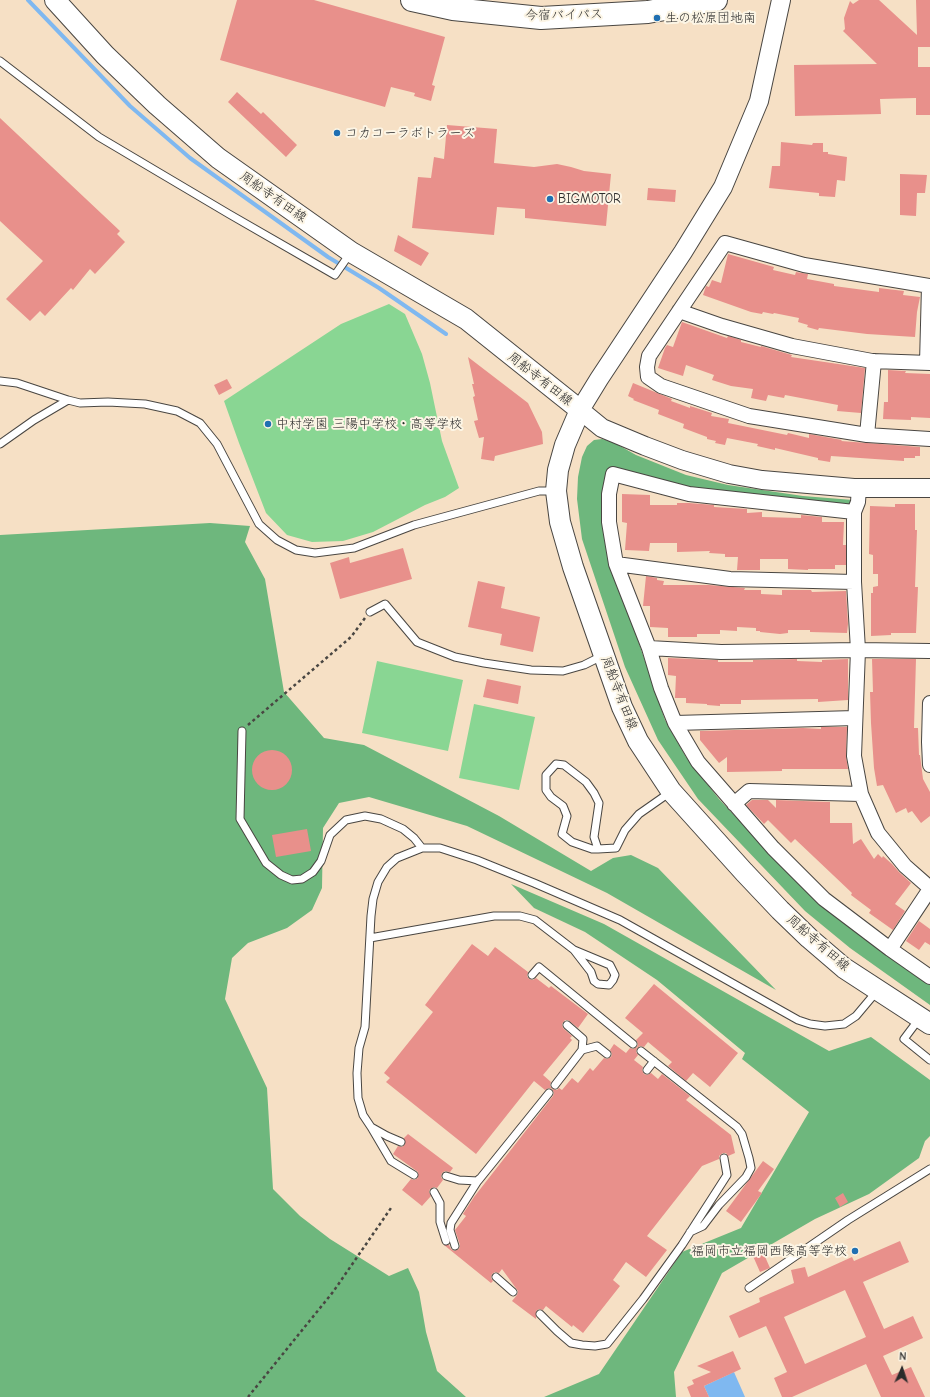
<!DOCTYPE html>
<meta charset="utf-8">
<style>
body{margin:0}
#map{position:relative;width:930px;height:1397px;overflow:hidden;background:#f6e0c5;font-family:"Comic Neue",sans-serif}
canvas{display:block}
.north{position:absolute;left:882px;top:1349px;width:40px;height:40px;-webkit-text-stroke:3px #fcf5e5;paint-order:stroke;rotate:3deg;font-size:11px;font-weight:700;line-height:16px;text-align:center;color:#2b2b2b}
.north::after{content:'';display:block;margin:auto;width:14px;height:18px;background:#2b2b2b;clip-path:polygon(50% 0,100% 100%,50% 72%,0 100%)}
</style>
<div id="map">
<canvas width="930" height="1397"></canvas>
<div class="north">N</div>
</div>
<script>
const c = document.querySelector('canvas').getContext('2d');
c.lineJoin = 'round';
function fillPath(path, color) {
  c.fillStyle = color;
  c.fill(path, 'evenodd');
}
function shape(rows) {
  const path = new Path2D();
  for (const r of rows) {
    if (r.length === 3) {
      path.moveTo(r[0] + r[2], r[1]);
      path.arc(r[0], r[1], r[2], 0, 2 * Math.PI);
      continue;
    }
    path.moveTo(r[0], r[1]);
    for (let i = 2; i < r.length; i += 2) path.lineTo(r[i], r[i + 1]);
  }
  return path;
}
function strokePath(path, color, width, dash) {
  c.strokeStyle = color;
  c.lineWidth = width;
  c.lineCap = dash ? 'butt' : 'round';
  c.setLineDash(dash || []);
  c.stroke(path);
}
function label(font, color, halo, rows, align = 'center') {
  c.font = font + ' "Comic Neue","Klee One",sans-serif';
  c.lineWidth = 4;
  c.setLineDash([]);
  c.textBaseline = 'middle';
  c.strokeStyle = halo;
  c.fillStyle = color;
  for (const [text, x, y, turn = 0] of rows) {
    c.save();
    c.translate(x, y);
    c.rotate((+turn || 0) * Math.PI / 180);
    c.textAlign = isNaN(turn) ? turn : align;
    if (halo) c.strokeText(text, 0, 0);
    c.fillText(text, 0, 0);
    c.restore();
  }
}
const green = shape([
 [389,304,405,314,422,354,430,383,442,441,459,488,445,497,425,505,373,532,343,541,312,542,287,535,266,513,239,443,224,401,341,324],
 [377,661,463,680,448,751,362,733],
 [474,704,535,717,519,790,459,778]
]);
const forest = shape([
 [602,439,613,442,636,455,686,475,728,485,803,496,853,500,853,504,847,505,687,487,627,470,609,467,606,473,601,506,607,549,665,720,686,757,719,799,778,862,839,919,930,985,930,1005,850,948,805,911,698,799,658,740,625,667,582,539,577,499,578,477,582,457,587,446,594,440],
 [210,523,250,526,245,542,265,579,284,692,324,738,364,745,499,816,591,871,613,858,631,855,658,868,776,990,607,893,467,826,369,797,339,803,323,828,322,888,312,910,287,928,248,943,232,958,225,999,267,1088,273,1189,300,1216,330,1239,389,1276,408,1268,419,1292,426,1332,437,1371,466,1397,0,1397,0,535],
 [511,884,604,924,829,1051,871,1037,930,1080,930,1136,925,1141,919,1158,869,1194,815,1219,722,1273,674,1372,676,1397,544,1397,599,1374,682,1252,741,1228,809,1112,742,1059,745,1053,657,980,585,932,534,908]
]);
const water = shape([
 [734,1372,745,1397,709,1397,704,1386]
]);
const stream = shape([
 [28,0,130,106,190,158,328,257,379,288,446,334]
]);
const building = shape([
 [237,0,314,0,445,37,432,85,435,86,431,101,414,96,415,93,391,87,385,107,220,60],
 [859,0,879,0,917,35,916,0,930,0,930,47,918,47,918,67,930,67,930,115,916,115,916,98,880,99,881,114,795,116,794,65,877,64,843,31,845,29,844,18,850,1,853,4],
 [237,92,261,114,263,112,297,145,286,157,228,102],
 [0,118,120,231,117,234,125,242,95,274,90,269,73,290,71,288,45,316,40,311,30,321,6,299,43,261,0,221],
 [447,125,497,129,494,163,534,167,557,164,571,167,584,171,611,174,606,226,525,218,525,209,497,207,494,235,412,228,418,177,431,178,434,157,444,159],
 [781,142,812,145,813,143,823,143,823,152,828,152,828,154,847,157,845,181,837,180,835,197,819,196,819,193,769,188,772,166,780,166],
 [900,174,927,175,925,193,917,193,916,216,900,215],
 [648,188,676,190,675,202,647,200],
 [398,235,429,253,421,266,394,251],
 [728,254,774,267,773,270,795,275,796,272,808,274,807,279,834,284,834,286,879,292,879,288,904,291,903,295,920,297,917,312,915,337,867,334,819,328,818,330,807,327,808,325,798,322,799,318,774,313,773,314,763,312,762,314,751,312,703,295,706,286,709,287,712,280,721,283],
 [682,322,727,338,728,336,741,340,741,342,761,347,761,346,792,355,791,357,865,368,861,413,837,411,838,405,785,395,784,398,768,395,766,401,751,398,753,389,731,386,712,380,714,375,686,365,683,376,658,368,665,348,667,345,673,347],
 [468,357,528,403,542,432,543,444,495,456,494,461,481,459,484,437,479,438,474,421,478,420,473,397,475,396,472,384,474,384],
 [888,370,906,371,905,373,930,374,930,418,911,417,911,420,883,419,884,402,888,402],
 [227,379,232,388,219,395,214,385],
 [633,383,672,399,671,401,690,408,690,406,712,413,711,416,729,419,728,423,787,435,788,433,809,438,809,434,842,440,841,441,920,447,920,456,915,456,915,458,904,458,904,461,831,456,830,462,818,460,818,458,775,448,775,450,757,446,758,444,727,438,725,445,715,443,716,441,707,439,707,437,683,428,684,424,658,414,659,410,633,400,634,399,628,396],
 [622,494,650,495,650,505,677,505,677,503,689,503,714,505,714,507,747,509,747,513,762,512,762,517,801,518,801,515,822,517,822,522,844,522,843,545,846,545,846,565,835,565,835,569,808,569,808,570,788,569,788,559,760,559,760,570,737,570,738,557,725,557,725,554,709,553,710,551,677,552,677,543,650,543,649,551,625,550,627,523,622,522],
 [895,504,915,504,915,530,917,530,915,587,918,587,916,633,891,633,891,635,871,636,871,593,873,593,873,587,878,586,878,574,873,574,873,555,869,554,870,506,895,507],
 [403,548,412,579,340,599,330,563,349,557,350,563],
 [646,576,657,578,657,580,664,581,663,585,709,585,745,588,744,590,761,590,761,594,782,595,782,590,811,590,812,592,846,591,848,624,847,633,810,632,810,630,788,630,788,633,780,634,760,632,760,631,756,631,756,628,737,627,737,631,720,630,720,634,697,634,697,637,668,637,668,628,650,627,650,606,643,606],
 [478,581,505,587,501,608,540,617,533,652,500,645,502,634,468,627],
 [668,658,718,660,718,662,753,662,753,660,797,659,797,661,822,662,822,660,848,659,848,700,818,702,818,699,746,700,741,700,741,704,720,704,720,706,707,705,707,704,686,703,686,698,675,698,676,676,668,675],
 [872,659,916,659,914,728,918,728,919,755,920,755,923,779,930,792,930,816,921,823,912,811,908,813,906,808,896,813,883,785,877,786,874,768,871,723,870,692,873,692],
 [487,679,521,686,518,704,483,697],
 [821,727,847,727,846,756,848,769,782,769,782,771,727,772,727,757,719,763,700,740,700,731,803,728,821,729],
 [272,770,20],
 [752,800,768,800,776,808,776,800,830,802,830,823,852,823,853,844,861,839,874,859,878,854,882,858,883,856,892,864,899,872,911,883,895,904,905,911,893,930,869,913,871,910,851,895,852,893,795,839,791,843,768,820,764,824,746,805],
 [307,829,311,851,276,857,272,835],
 [919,921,930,929,930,945,925,942,919,950,906,941],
 [472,944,488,956,495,947,528,972,527,976,529,979,533,980,536,978,549,988,551,986,588,1014,578,1028,568,1020,565,1020,562,1024,563,1028,572,1036,570,1038,572,1040,543,1075,551,1082,550,1085,552,1089,557,1090,559,1088,562,1090,572,1078,578,1083,590,1068,593,1071,604,1058,607,1059,611,1057,612,1054,610,1050,614,1044,626,1053,630,1048,633,1049,637,1047,638,1044,636,1040,643,1033,625,1018,654,984,738,1053,710,1087,693,1073,686,1081,668,1066,672,1062,648,1042,644,1047,640,1046,637,1048,636,1052,638,1055,634,1060,643,1067,642,1070,644,1074,647,1075,651,1073,658,1079,662,1074,690,1096,686,1100,731,1135,735,1153,728,1156,726,1153,723,1153,719,1156,719,1159,702,1166,647,1236,667,1250,646,1277,626,1262,613,1280,620,1286,583,1333,573,1325,572,1327,546,1306,543,1310,539,1309,536,1311,536,1319,512,1301,517,1295,518,1291,502,1269,499,1273,495,1272,492,1274,491,1278,493,1281,491,1283,444,1245,449,1245,451,1249,454,1251,459,1249,460,1245,455,1230,466,1216,463,1214,474,1197,553,1096,554,1093,552,1089,549,1088,545,1090,534,1081,476,1154,386,1082,390,1078,384,1073,433,1012,425,1005],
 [408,1134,453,1168,450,1172,445,1171,442,1173,441,1177,443,1180,437,1188,434,1187,430,1189,429,1192,431,1196,422,1206,402,1190,411,1179,414,1180,418,1178,418,1172,393,1154,398,1146,402,1147,405,1144,404,1138],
 [763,1161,774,1169,758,1191,762,1193,741,1222,726,1211],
 [843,1193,848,1202,840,1207,835,1198],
 [900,1241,909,1262,863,1282,884,1329,913,1316,923,1338,883,1356,892,1375,911,1367,925,1397,881,1397,866,1364,792,1397,782,1397,774,1378,787,1372,766,1326,739,1338,729,1316,760,1302,759,1298,794,1283,791,1270,805,1267,808,1277,852,1257,854,1261],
 [845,1290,866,1337,805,1364,784,1317],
 [759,1243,770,1268,760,1272,749,1247],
 [733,1351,741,1369,704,1386,709,1397,691,1397,687,1387,694,1384,692,1380,711,1372,697,1366]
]);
const path = shape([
 [248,725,351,637,365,618],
 [248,1397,333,1292,391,1208]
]);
const service = shape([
 [0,61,99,137,229,214,335,275,351,252],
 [0,381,17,383,68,400,34,420,0,444],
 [68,400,80,403,108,402,145,404,177,411,200,423,217,444,259,524,277,540,296,550,315,553,354,548,414,525,539,491,556,491],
 [370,612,385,604,417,642,455,657,484,663,531,670,563,671,584,665,602,656],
 [242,731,240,819,266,863,281,875,292,880,302,879,313,872,321,861,330,835,346,820,365,816,381,819,403,829,414,838,422,848],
 [598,849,592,849,572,842,562,834,567,816,563,806,551,797,546,790,546,775,556,764,564,765,586,782,594,793,599,803,594,837,598,849,616,848,625,830,639,814,669,793],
 [370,938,494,916,520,916,535,920,574,950,591,972,594,981,598,984,609,985,613,980,615,975,610,965,574,950],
 [532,975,539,967,633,1044],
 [919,1019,904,1039,930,1060],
 [582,1050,597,1046,607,1054],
 [641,1051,737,1127,742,1134,749,1158,751,1168,746,1177,719,1205,703,1226,690,1232],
 [647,1070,654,1061],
 [555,1085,582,1050,583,1039,567,1025],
 [371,1127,363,1115,358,1098,357,1073,359,1048,365,1027,371,916,373,899,378,882,387,867,397,858,422,848,440,848,477,860,534,883,620,920,798,1020,810,1024,825,1026,844,1024,856,1016,877,991],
 [401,1142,387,1136,371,1127,391,1161,414,1175],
 [446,1176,459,1180,478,1181,549,1093],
 [434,1192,440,1203,440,1222,446,1241],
 [455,1246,450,1230,451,1223,479,1179],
 [496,1277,513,1292],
 [749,1288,848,1220,930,1169],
 [540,1314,557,1331,571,1343,582,1345,595,1346,607,1344,643,1299,682,1245,727,1175,724,1158]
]);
const minor = shape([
 [930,286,804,265,725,243,649,356,647,367,648,377,661,386,749,416,867,435,930,439],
 [679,311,722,326,792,346,872,361,930,363],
 [927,363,929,286],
 [867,435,874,361],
 [859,488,858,502,854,512,854,582,858,650,854,756,861,794,878,833,905,866,930,888],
 [854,512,689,494,613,474,609,494,609,522,616,564,649,648,661,688,675,723,698,762,773,848,824,899,890,949,930,977],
 [616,564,730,579,854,582],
 [649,648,721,652,858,650,930,651],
 [930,703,929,742,930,765],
 [675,723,855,718],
 [734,804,749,791,861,794],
 [890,949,930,889]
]);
const tertiary = shape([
 [781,0,759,101,723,187,683,252,599,379,580,410,602,428,645,446,682,460,729,474,762,480,854,488,930,488]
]);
const secondary = shape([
 [55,0,105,55,157,105,218,158,351,252,466,319,580,410,565,445,558,470,556,491,560,522,573,567,622,707,638,741,671,791,744,872,780,910,809,938,844,968,930,1024]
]);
const trunk = shape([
 [412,0,453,9,541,18,648,12,716,0]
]);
const markers = [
 [657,18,4,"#1f6fb2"],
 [337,133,4,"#1f6fb2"],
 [550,199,4,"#1f6fb2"],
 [268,424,4,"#1f6fb2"],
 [855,1251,4,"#1f6fb2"]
];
const streetNames = [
 ["今宿バイパス",564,15,-1],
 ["周船寺有田線",273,197,35],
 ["周船寺有田線",540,379,38],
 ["周船寺有田線",619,693,69],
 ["周船寺有田線",818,943,41]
];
const poiNames = [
 ["生の松原団地南",665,18],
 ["コカコーラボトラーズ",345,133],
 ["BIGMOTOR",558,199],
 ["中村学園 三陽中学校・高等学校",276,424],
 ["福岡市立福岡西陵高等学校",847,1251,"right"]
];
fillPath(green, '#89d693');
fillPath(forest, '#6eb77d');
fillPath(water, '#7fb8f0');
strokePath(stream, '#7fb8f0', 4);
fillPath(building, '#e8908b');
strokePath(service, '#494642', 9);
strokePath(minor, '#494642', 16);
strokePath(tertiary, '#494642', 20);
strokePath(secondary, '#494642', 22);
strokePath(trunk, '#494642', 24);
strokePath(path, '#494642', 2.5, [3, 3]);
strokePath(service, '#fff', 7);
strokePath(minor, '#fff', 14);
strokePath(tertiary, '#fff', 18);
strokePath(secondary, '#fff', 20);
strokePath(trunk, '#fff', 22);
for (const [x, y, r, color] of markers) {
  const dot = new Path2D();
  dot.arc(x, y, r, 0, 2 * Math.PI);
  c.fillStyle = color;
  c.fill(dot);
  strokePath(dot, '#fcf5e5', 1.5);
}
label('13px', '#2b2b2b', '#fcf5e5', streetNames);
label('13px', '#2b2b2b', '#fcf5e5', poiNames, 'left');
</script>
